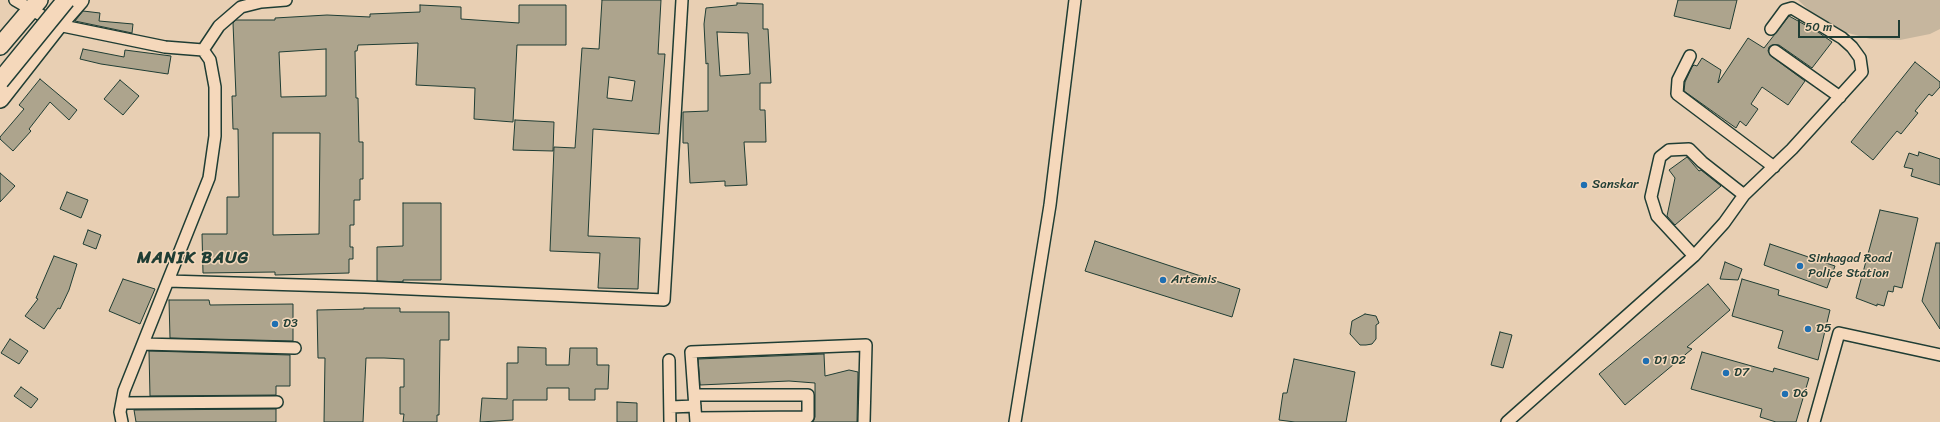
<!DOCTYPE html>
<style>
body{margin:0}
#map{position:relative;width:1940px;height:422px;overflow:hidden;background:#e8cfb3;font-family:Sriracha,sans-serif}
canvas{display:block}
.scale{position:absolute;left:1798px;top:20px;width:102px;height:18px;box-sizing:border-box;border:2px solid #1f3d34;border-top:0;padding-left:5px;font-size:12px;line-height:14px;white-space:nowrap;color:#1f3d34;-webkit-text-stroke:3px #f5d8bb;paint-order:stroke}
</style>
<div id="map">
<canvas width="1940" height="422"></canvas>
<div class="scale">50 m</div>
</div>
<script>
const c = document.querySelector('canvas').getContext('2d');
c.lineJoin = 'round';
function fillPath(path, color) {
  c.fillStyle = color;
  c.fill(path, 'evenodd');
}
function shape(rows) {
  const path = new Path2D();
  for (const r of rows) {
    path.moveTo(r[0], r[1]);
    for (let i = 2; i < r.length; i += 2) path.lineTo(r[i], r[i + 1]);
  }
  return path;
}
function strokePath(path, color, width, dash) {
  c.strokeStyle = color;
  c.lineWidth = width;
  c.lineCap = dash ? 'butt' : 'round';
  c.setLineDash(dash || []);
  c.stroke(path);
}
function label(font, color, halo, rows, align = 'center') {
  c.font = font + ' Sriracha,sans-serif';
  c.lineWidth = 3;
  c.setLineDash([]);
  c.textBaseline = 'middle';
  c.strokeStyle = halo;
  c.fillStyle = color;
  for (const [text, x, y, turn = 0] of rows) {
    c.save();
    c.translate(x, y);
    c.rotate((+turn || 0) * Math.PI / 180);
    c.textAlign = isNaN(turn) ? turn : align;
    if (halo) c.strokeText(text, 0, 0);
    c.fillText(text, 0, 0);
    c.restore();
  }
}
const green = shape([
 [1798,0,1940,0,1940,29,1930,34,1900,40,1870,39,1841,31,1815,16]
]);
const building = shape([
 [602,0,661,0,658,54,665,54,659,134,593,129,588,236,640,238,638,289,598,288,600,253,550,251,554,147,575,148,582,48,599,49,602,0],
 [609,77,635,81,632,101,607,98,609,77],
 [1678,0,1737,0,1730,29,1674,16,1678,0],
 [737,3,763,4,763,29,768,29,771,83,760,83,760,110,765,110,766,142,744,142,747,185,725,186,725,181,690,183,688,143,683,143,683,112,708,111,708,63,706,64,704,24,706,8,737,5,737,3],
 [717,32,748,33,750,74,720,76,717,32],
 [420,5,461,7,461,19,519,23,519,5,566,5,566,45,517,45,513,122,474,119,475,88,416,85,418,43,358,45,357,51,355,51,356,98,358,98,359,142,363,142,363,179,360,179,360,200,354,200,354,225,350,225,350,247,353,247,353,259,349,259,349,273,275,275,275,272,203,273,202,234,227,234,227,197,239,197,238,129,233,129,232,96,236,96,233,23,236,20,275,20,275,18,327,15,370,17,370,14,420,12,420,5],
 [326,49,326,96,281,97,279,52,326,49],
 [273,133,320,133,319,234,273,235,273,133],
 [83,11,100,13,99,21,133,24,132,33,75,21,83,11],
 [1789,16,1818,32,1832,42,1812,68,1779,45,1772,45,1769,47,1768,51,1771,56,1805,81,1788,105,1762,87,1751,104,1758,109,1746,126,1740,121,1736,128,1684,91,1685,82,1692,67,1694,65,1697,66,1702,58,1721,70,1718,83,1748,38,1764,48,1789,16],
 [83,49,124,57,125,50,171,56,168,74,101,64,80,59,83,49],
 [1915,62,1940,82,1940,87,1932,96,1929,94,1915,111,1918,113,1901,134,1897,131,1873,160,1851,142,1915,62],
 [40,79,77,110,69,120,50,102,29,129,31,131,13,151,0,139,0,137,24,109,19,105,40,79],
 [120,80,139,96,123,115,104,99,120,80],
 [515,120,554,122,553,151,513,150,515,120],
 [1919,152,1940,159,1940,185,1911,176,1913,169,1904,167,1909,153,1918,156,1919,152],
 [1687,157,1699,171,1701,170,1721,186,1675,225,1667,216,1675,178,1669,170,1687,157],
 [0,173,15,186,0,202,0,173],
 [67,192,88,200,81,218,60,209,67,192],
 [403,203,441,203,441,280,403,280,403,282,377,281,377,247,403,246,403,203],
 [1880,210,1918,218,1902,288,1894,286,1893,292,1888,291,1884,306,1877,304,1877,306,1856,298,1880,210],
 [88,230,101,235,96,249,83,244,88,230],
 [1095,241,1240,289,1232,317,1085,271,1095,241],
 [1936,243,1940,243,1940,329,1922,301,1936,243],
 [1770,244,1835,266,1827,288,1764,265,1770,244],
 [54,256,77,264,69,290,60,309,58,308,44,329,25,316,38,299,36,298,54,256],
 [1725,262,1742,269,1738,280,1720,279,1725,262],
 [123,279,155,289,140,324,109,311,123,279],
 [1742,279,1779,290,1778,295,1830,310,1818,360,1778,348,1783,331,1732,316,1742,279],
 [1708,284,1730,310,1687,347,1692,349,1625,405,1599,374,1708,284],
 [169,300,209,300,210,305,293,304,293,341,170,338,169,300],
 [364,308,400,308,400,312,449,312,449,340,440,340,439,415,437,415,437,422,403,422,404,414,400,414,400,387,404,387,404,359,384,358,366,358,363,422,324,422,325,358,318,358,317,310,364,309,364,308],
 [1365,314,1376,316,1379,323,1376,325,1376,339,1372,344,1366,345,1360,345,1350,334,1352,321,1365,314],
 [1500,332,1512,335,1503,368,1491,365,1500,332],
 [10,339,28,351,19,364,1,353,10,339],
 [518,347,546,348,546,365,569,365,570,348,597,348,597,365,609,365,608,389,595,389,595,400,569,400,569,388,547,388,547,400,513,400,513,420,480,422,482,398,507,399,507,363,518,363,518,347],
 [149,351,290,355,290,386,276,386,276,395,150,396,149,351],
 [1702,352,1773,372,1774,368,1809,378,1796,422,1776,422,1760,417,1762,409,1691,389,1702,352],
 [824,354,825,376,849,370,858,372,857,422,813,422,815,417,815,383,789,381,700,385,698,359,824,354],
 [1294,359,1355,372,1346,422,1295,422,1279,420,1283,393,1287,393,1294,359],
 [21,387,38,399,31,408,14,396,21,387],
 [617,402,637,403,637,422,617,422,617,402],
 [276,409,276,422,136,422,134,410,276,409]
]);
const street = shape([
 [15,0,58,25,165,47,203,50,210,60,215,87,215,136,209,178,124,391,120,412,122,422],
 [203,50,219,26,241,7,261,2,286,0],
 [1775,51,1840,97],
 [1690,56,1678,80,1677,94,1774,167],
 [1694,256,1657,216,1651,197,1660,157,1669,150,1689,149,1702,162,1744,195],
 [168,281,365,287,664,300,682,0],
 [143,344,295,348],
 [669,360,670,422],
 [694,395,808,395,808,417,696,418],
 [122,403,277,402],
 [670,407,695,406],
 [696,422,691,352,866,345,864,422],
 [1015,422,1050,205,1075,0],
 [1507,422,1694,256,1724,223,1744,195,1792,149,1862,72,1860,58,1852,47,1842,38,1792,8,1785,10,1771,29],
 [1814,422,1839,333,1940,355]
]);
const primary = shape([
 [0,46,39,0],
 [0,99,58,25,80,0]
]);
const primaryBridge = shape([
 [0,81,66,0]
]);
const markers = [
 [1584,185,4,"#1f6fb2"],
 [1800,266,4,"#1f6fb2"],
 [1163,280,4,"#1f6fb2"],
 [275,324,4,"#1f6fb2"],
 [1808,329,4,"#1f6fb2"],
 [1646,361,4,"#1f6fb2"],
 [1726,373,4,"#1f6fb2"],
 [1785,394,4,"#1f6fb2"]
];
const poiNames = [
 ["Sanskar",1592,185],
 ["Sinhagad Road",1808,259],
 ["Police Station",1808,274],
 ["Artemis",1171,280],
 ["D3",283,324],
 ["D5",1816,329],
 ["D1 D2",1654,361],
 ["D7",1734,373],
 ["D6",1793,394]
];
const districtNames = [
 ["MANIK BAUG",193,259]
];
fillPath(green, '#c6b69e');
fillPath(building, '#ada48d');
strokePath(building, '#1f3d34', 1);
strokePath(street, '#1f3d34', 14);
strokePath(primary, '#1f3d34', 20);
strokePath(street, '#f5d8bb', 11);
strokePath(primary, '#f5d8bb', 17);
strokePath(primaryBridge, '#1f3d34', 20, []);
strokePath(primaryBridge, '#f5d8bb', 17);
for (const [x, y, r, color] of markers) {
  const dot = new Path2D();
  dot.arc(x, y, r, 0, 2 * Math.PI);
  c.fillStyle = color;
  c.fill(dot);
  strokePath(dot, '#f5d8bb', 1.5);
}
label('13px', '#1f3d34', '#f5d8bb', poiNames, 'left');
c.letterSpacing = '1px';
label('bold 17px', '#1f3d34', '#f5d8bb', districtNames);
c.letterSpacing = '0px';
</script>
